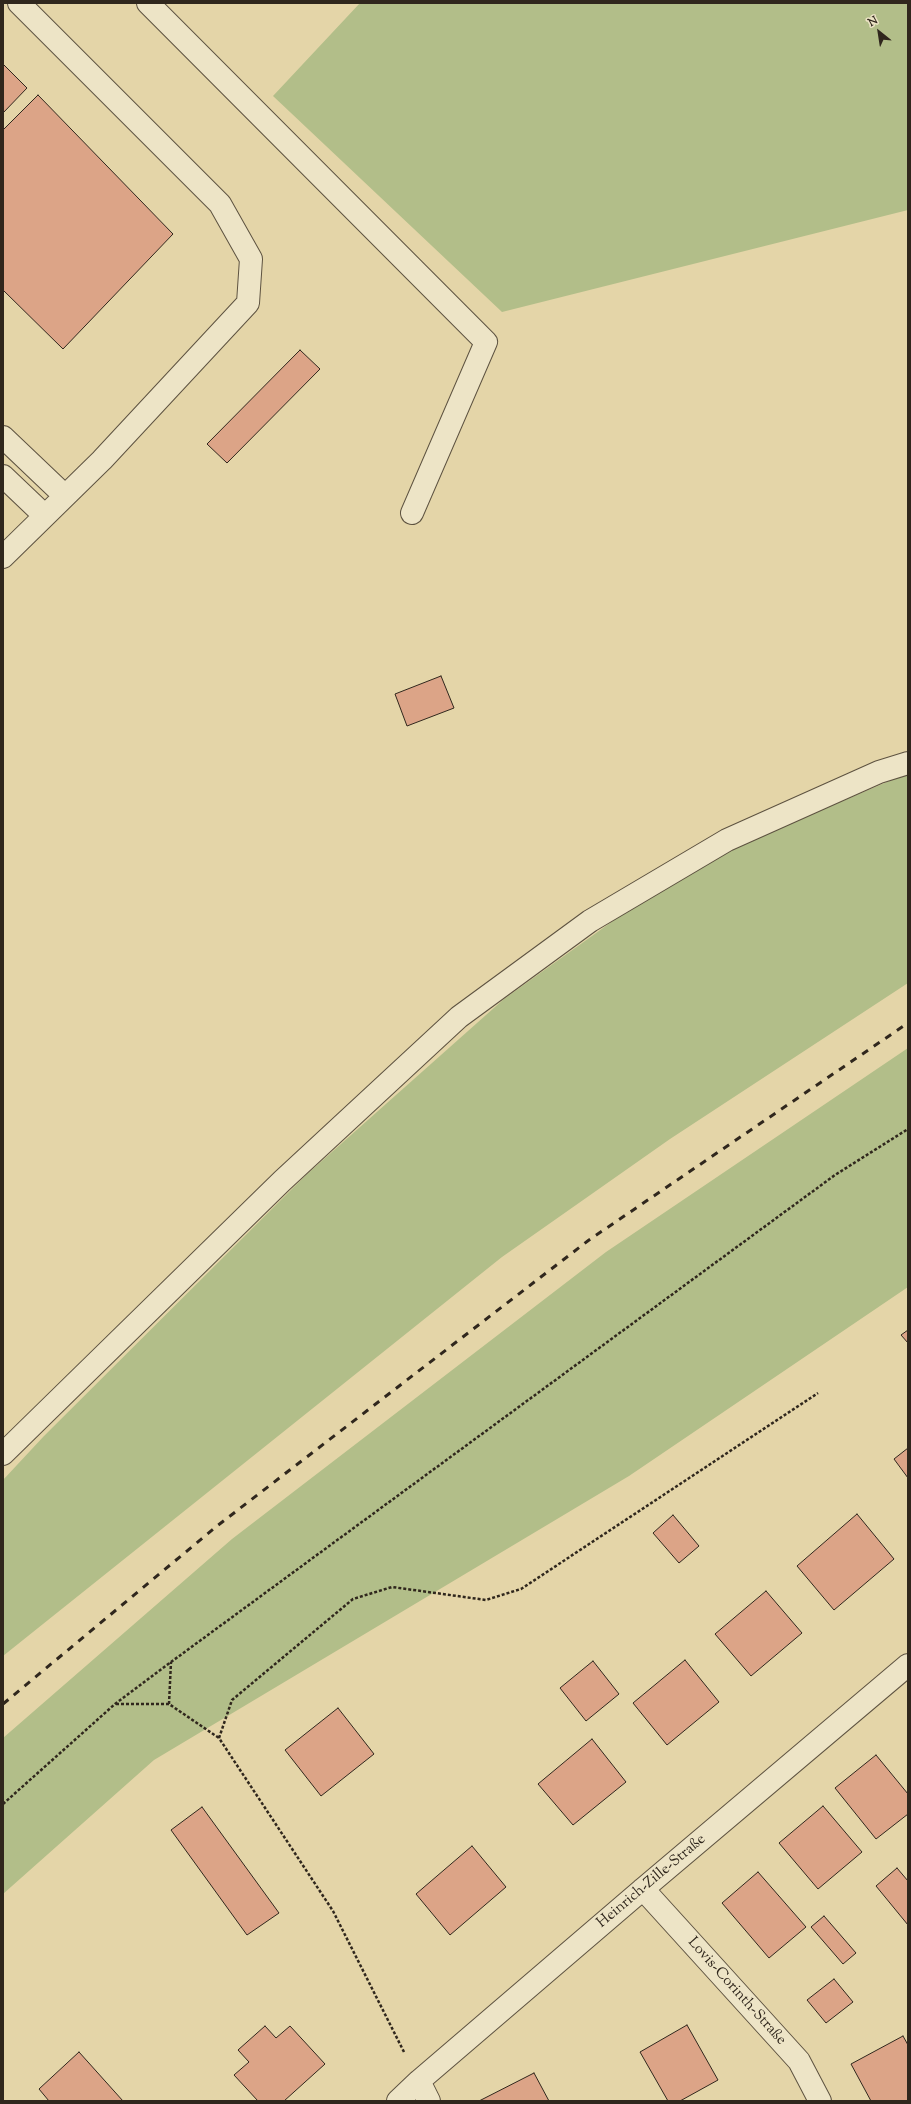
<!DOCTYPE html>
<meta charset="utf-8">
<style>
body{margin:0}
#map{position:relative;width:911px;height:2104px;overflow:hidden;background:#e4d5a8;font-family:"Sorts Mill Goudy",serif}
canvas{display:block}
.frame{position:absolute;inset:0;border:4px solid #30271d;pointer-events:none}
.north{position:absolute;left:859px;top:12px;width:40px;height:40px;-webkit-text-stroke:3px #ede4c6;paint-order:stroke;rotate:330deg;font-size:11px;font-weight:700;line-height:16px;text-align:center;color:#30271d}
.north::after{content:'';display:block;margin:auto;width:14px;height:18px;background:#30271d;clip-path:polygon(50% 0,100% 100%,50% 72%,0 100%)}
</style>
<div id="map">
<canvas width="911" height="2104"></canvas>
<div class="frame"></div>
<div class="north">N</div>
</div>
<script>
const c = document.querySelector('canvas').getContext('2d');
c.lineJoin = 'round';
function fillPath(path, color) {
  c.fillStyle = color;
  c.fill(path, 'evenodd');
}
function shape(rows) {
  const path = new Path2D();
  for (const r of rows) {
    path.moveTo(r[0], r[1]);
    for (let i = 2; i < r.length; i += 2) path.lineTo(r[i], r[i + 1]);
  }
  return path;
}
function strokePath(path, color, width, dash) {
  c.strokeStyle = color;
  c.lineWidth = width;
  c.lineCap = dash ? 'butt' : 'round';
  c.setLineDash(dash || []);
  c.stroke(path);
}
function label(font, color, halo, rows, align = 'center') {
  c.font = font + ' "Sorts Mill Goudy",serif';
  c.lineWidth = 3.5;
  c.setLineDash([]);
  c.textBaseline = 'middle';
  c.strokeStyle = halo;
  c.fillStyle = color;
  for (const [text, x, y, turn = 0] of rows) {
    c.save();
    c.translate(x, y);
    c.rotate((+turn || 0) * Math.PI / 180);
    c.textAlign = isNaN(turn) ? turn : align;
    if (halo) c.strokeText(text, 0, 0);
    c.fillText(text, 0, 0);
    c.restore();
  }
}
const green = shape([
 [360,3,908,3,908,210,502,312,273,96],
 [908,773,908,983,670,1139,502,1257,3,1656,3,1480,44,1436,306,1175,504,999,617,918,735,847],
 [908,1048,908,1287,629,1476,154,1760,3,1894,3,1738,232,1539,606,1252]
]);
const building = shape([
 [3,64,27,88,3,113,3,64],
 [38,95,173,234,63,349,3,290,3,130,38,95],
 [300,350,320,369,227,463,207,444,300,350],
 [441,676,454,708,407,726,395,694,441,676],
 [908,1330,908,1343,901,1335,908,1330],
 [908,1448,908,1478,894,1459,908,1448],
 [857,1514,894,1559,834,1610,797,1566,857,1514],
 [673,1515,699,1546,679,1563,653,1533,673,1515],
 [766,1591,802,1633,751,1676,715,1634,766,1591],
 [685,1660,719,1702,667,1745,633,1703,685,1660],
 [593,1661,619,1694,586,1721,560,1688,593,1661],
 [338,1708,374,1754,321,1796,285,1750,338,1708],
 [592,1739,626,1782,573,1825,538,1784,592,1739],
 [876,1755,908,1794,908,1814,876,1839,835,1788,876,1755],
 [823,1806,862,1852,818,1889,779,1843,823,1806],
 [202,1807,279,1913,247,1935,171,1830,202,1807],
 [472,1846,506,1887,450,1935,416,1894,472,1846],
 [897,1868,908,1881,908,1925,876,1886,897,1868],
 [758,1872,806,1927,769,1958,722,1903,758,1872],
 [824,1916,856,1953,843,1964,811,1927,824,1916],
 [834,1979,853,2002,826,2023,807,2000,834,1979],
 [687,2025,718,2080,680,2101,668,2101,640,2052,687,2025],
 [265,2026,276,2038,290,2026,325,2064,284,2101,258,2101,234,2075,249,2062,238,2050,265,2026],
 [903,2036,908,2045,908,2101,871,2101,851,2064,903,2036],
 [79,2052,123,2101,49,2101,39,2089,79,2052],
 [534,2073,549,2101,479,2101,534,2073]
]);
const path = shape([
 [116,1704,169,1704,219,1738],
 [169,1704,171,1662],
 [3,1804,115,1704,171,1662,835,1175,908,1129],
 [404,2052,333,1911,219,1738,232,1700,353,1599,392,1587,486,1600,521,1589,818,1393]
]);
const minor = shape([
 [148,3,486,342,412,513],
 [3,437,65,496],
 [3,476,44,515],
 [3,557,102,460,248,303,251,259,220,204,19,3],
 [3,1454,282,1181,459,1017,590,921,727,840,879,772,908,763],
 [643,1889,799,2061,820,2101],
 [419,2081,429,2101],
 [398,2101,419,2081,643,1889,908,1665]
]);
const rail = shape([
 [3,1704,217,1526,589,1240,908,1023]
]);
const streetNames = [
 ["Heinrich-Zille-Straße",652,1882,-40],
 ["Lovis-Corinth-Straße",736,1992,48]
];
fillPath(green, '#b2be89');
fillPath(building, '#dca487');
strokePath(building, '#30271d', 1);
strokePath(minor, '#5d5240', 24);
strokePath(path, '#30271d', 2.5, [3, 2]);
strokePath(minor, '#ede4c6', 22);
strokePath(rail, '#30271d', 3, [7, 7]);
label('15px', '#30271d', '#ede4c6', streetNames);
</script>
